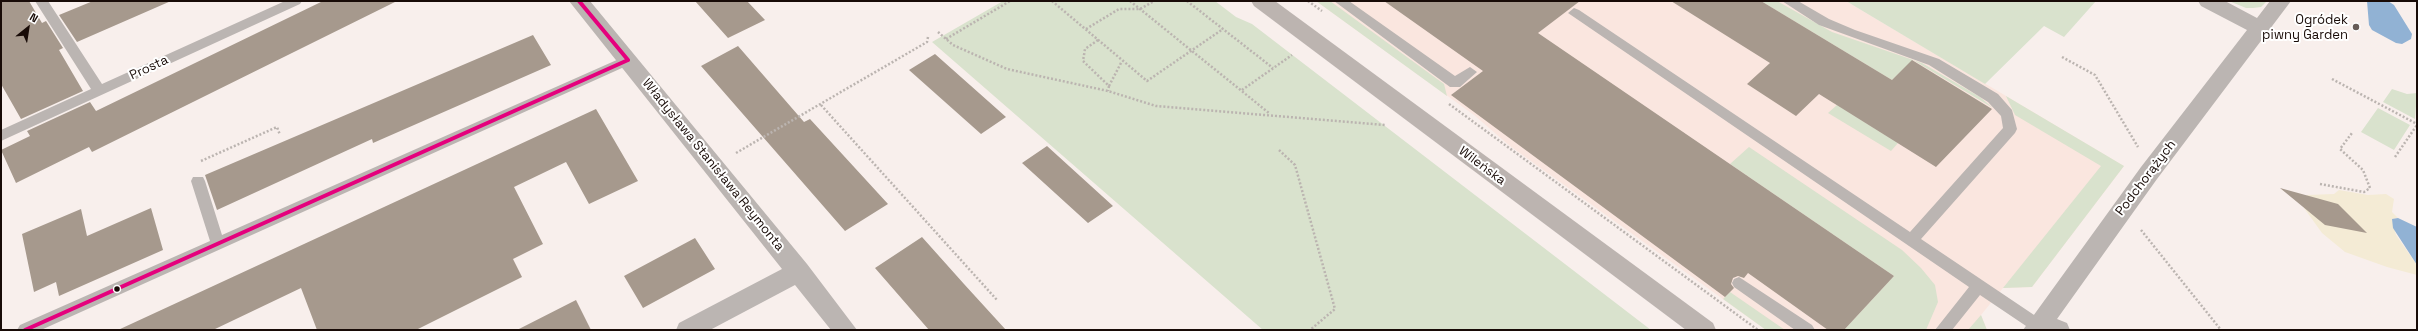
<!DOCTYPE html>
<meta charset="utf-8">
<style>
body{margin:0}
#map{position:relative;width:2418px;height:331px;overflow:hidden;background:#f8efec;font-family:"Space Grotesk",sans-serif}
canvas{display:block}
.frame{position:absolute;inset:0;border:2px solid #180b07;pointer-events:none}
.north{position:absolute;left:8px;top:8px;width:40px;height:40px;-webkit-text-stroke:3px #fff;paint-order:stroke;rotate:30deg;font-size:11px;font-weight:700;line-height:16px;text-align:center;color:#180b07}
.north::after{content:'';display:block;margin:auto;width:14px;height:18px;background:#180b07;clip-path:polygon(50% 0,100% 100%,50% 72%,0 100%)}
</style>
<div id="map">
<canvas width="2418" height="331"></canvas>
<div class="frame"></div>
<div class="north">N</div>
</div>
<script>
const c = document.querySelector('canvas').getContext('2d');
c.lineJoin = 'round';
function fillPath(path, color) {
  c.fillStyle = color;
  c.fill(path, 'evenodd');
}
function shape(rows) {
  const path = new Path2D();
  for (const r of rows) {
    path.moveTo(r[0], r[1]);
    for (let i = 2; i < r.length; i += 2) path.lineTo(r[i], r[i + 1]);
  }
  return path;
}
function strokePath(path, color, width, dash) {
  c.strokeStyle = color;
  c.lineWidth = width;
  c.lineCap = dash ? 'butt' : 'round';
  c.setLineDash(dash || []);
  c.stroke(path);
}
function label(font, color, halo, rows, align = 'center') {
  c.font = font + ' "Space Grotesk",sans-serif';
  c.lineWidth = 4;
  c.setLineDash([]);
  c.textBaseline = 'middle';
  c.strokeStyle = halo;
  c.fillStyle = color;
  for (const [text, x, y, turn = 0] of rows) {
    c.save();
    c.translate(x, y);
    c.rotate((+turn || 0) * Math.PI / 180);
    c.textAlign = isNaN(turn) ? turn : align;
    if (halo) c.strokeText(text, 0, 0);
    c.fillText(text, 0, 0);
    c.restore();
  }
}
const built = shape([
 [1316,1,1846,1,2124,166,2032,287,2003,288,1981,315,1987,330,1766,330,1510,146,1474,115]
]);
const green = shape([
 [1003,1,1215,1,1236,17,1252,24,1651,330,1263,330,932,42],
 [1316,1,1330,1,1444,84,1447,96],
 [1761,1,1777,1,1832,32,1922,63,1980,97,1993,108,1913,60,1892,80],
 [1846,1,2096,1,2064,37,2044,26,1985,84],
 [2229,1,2267,1,2261,7,2253,8,2246,8],
 [2392,89,2407,94,2417,93,2415,119,2383,102],
 [2006,96,2124,166,2032,287,2003,288,2101,166,2015,115],
 [1837,105,1898,143,1891,151,1828,113],
 [2378,108,2410,125,2394,150,2361,132],
 [1749,147,1902,250,1921,268,1935,285,1938,302,1926,330,1844,330,1894,276,1730,164],
 [1730,292,1785,330,1766,330,1723,299],
 [1981,315,1987,330,1968,330]
]);
const sand = shape([
 [2339,190,2368,195,2386,194,2394,199,2392,212,2398,218,2392,219,2396,235,2417,265,2417,275,2387,267,2345,252,2322,233,2304,208,2303,201,2307,195,2334,194]
]);
const water = shape([
 [2367,1,2388,1,2394,5,2412,34,2411,39,2402,44,2396,43,2372,30,2369,25],
 [2398,218,2417,227,2417,265,2393,228,2392,219]
]);
const building = shape([
 [1,1,29,1,42,23,46,21,63,48,59,50,83,91,21,119,1,84],
 [93,1,171,1,77,42,59,15],
 [323,1,397,1,92,152,89,147,16,183,1,150,30,136,27,131,90,102,96,111],
 [695,1,747,1,765,20,728,38],
 [1384,1,1580,1,1538,33,1894,276,1844,330,1828,330,1748,273,1744,278,1738,276,1733,278,1731,284,1734,288,1725,297,1451,95,1483,71],
 [1671,1,1761,1,1892,80,1912,60,1992,109,1936,167,1819,94,1796,116,1747,84,1770,63],
 [533,35,551,65,373,143,372,139,217,210,205,175],
 [738,46,804,122,810,119,888,204,845,231,701,66],
 [935,54,1006,117,981,134,909,70],
 [596,109,638,181,589,204,566,162,514,187,543,244,513,259,522,277,416,330,317,330,301,288,213,330,118,330],
 [1047,146,1113,206,1088,223,1022,163],
 [2280,188,2338,204,2367,233,2325,225],
 [151,208,163,250,59,296,56,282,34,292,22,234,81,209,87,236],
 [922,237,964,284,1006,330,929,330,875,268],
 [695,238,715,269,643,308,624,276],
 [576,300,591,330,517,330]
]);
const path = shape([
 [1052,1,1147,81,1223,29],
 [1130,1,1269,113],
 [1187,1,1273,68],
 [1308,1,1322,11],
 [1086,29,1119,9,1140,9,1154,1],
 [938,32,953,45,1007,69,1108,91,1156,106,1385,125],
 [946,39,1010,1],
 [1098,40,1085,49,1083,61,1109,86,1108,91],
 [2062,57,2095,75,2138,147],
 [2332,79,2417,124],
 [1109,86,1122,61],
 [1242,90,1292,55],
 [1449,104,1758,330],
 [821,105,997,300],
 [1279,150,1295,165,1335,309,1310,330],
 [736,153,927,42,928,37],
 [2395,157,2417,125],
 [201,161,277,127,280,135],
 [2320,184,2364,192,2370,188,2363,170,2340,149,2352,133],
 [2141,230,2221,330]
]);
const lane = shape([
 [35,1,48,1,102,84,285,1,302,1,300,4,1,141,1,130,91,89,35,1],
 [1334,1,1349,1,1455,76,1470,67,1477,72,1460,87,1450,87,1334,1],
 [1782,1,1798,1,1829,19,1855,30,1939,59,1998,94,2012,110,2017,129,2015,133,1921,239,2043,321,2046,326,2044,330,2032,330,1980,295,1952,330,1935,330,1969,287,1568,13,1574,8,1579,10,1910,232,2003,128,2001,116,1988,102,1929,65,1819,25,1782,1],
 [628,55,633,57,635,60,633,63,223,248,41,330,17,330,20,325,210,241,191,181,193,177,203,177,205,181,222,235,628,55],
 [1739,277,1812,325,1815,330,1795,330,1734,287,1732,283,1734,279,1739,277]
]);
const street = shape([
 [569,1,590,1,807,264,857,330,831,330,795,285,710,330,676,330,679,323,782,269,569,1],
 [2198,1,2225,1,2257,18,2270,1,2291,1,2157,179,2057,319,2067,323,2070,330,2023,330,2141,167,2247,30,2201,6,2198,1]
]);
const secondary = shape([
 [1251,1,1275,1,1713,323,1716,330,1686,330,1254,6,1251,1]
]);
const bus1 = shape([
 [579,1,628,60],
 [25,330,628,60]
]);
const markers = [
 [2356,27,4,"#665b57"],
 [117,289,3.5,"#180b07"]
];
const poiNames = [
 ["Ogródek",2348,20],
 ["piwny Garden",2348,35]
];
const streetNames = [
 ["Prosta",149,68,-25],
 ["Władysława Stanisława Reymonta",713,165,51],
 ["Wileńska",1482,166,37],
 ["Podchorążych",2146,178,-53]
];
fillPath(built, '#fae6df');
fillPath(green, '#d9e2cd');
fillPath(sand, '#f4ebd5');
fillPath(water, '#91b2d4');
fillPath(building, '#a6998d');
strokePath(path, '#bbb4b0', 2.5, [2, 2]);
fillPath(lane, '#bbb5b2');
fillPath(street, '#bbb5b2');
fillPath(secondary, '#bcb4b0');
strokePath(bus1, '#e5007d', 4);
for (const [x, y, r, color] of markers) {
  const dot = new Path2D();
  dot.arc(x, y, r, 0, 2 * Math.PI);
  c.fillStyle = color;
  c.fill(dot);
  strokePath(dot, '#fff', 1.5);
}
label('13px', '#180b07', '#fff', poiNames, 'right');
label('13px', '#180b07', '#fff', streetNames);
</script>
